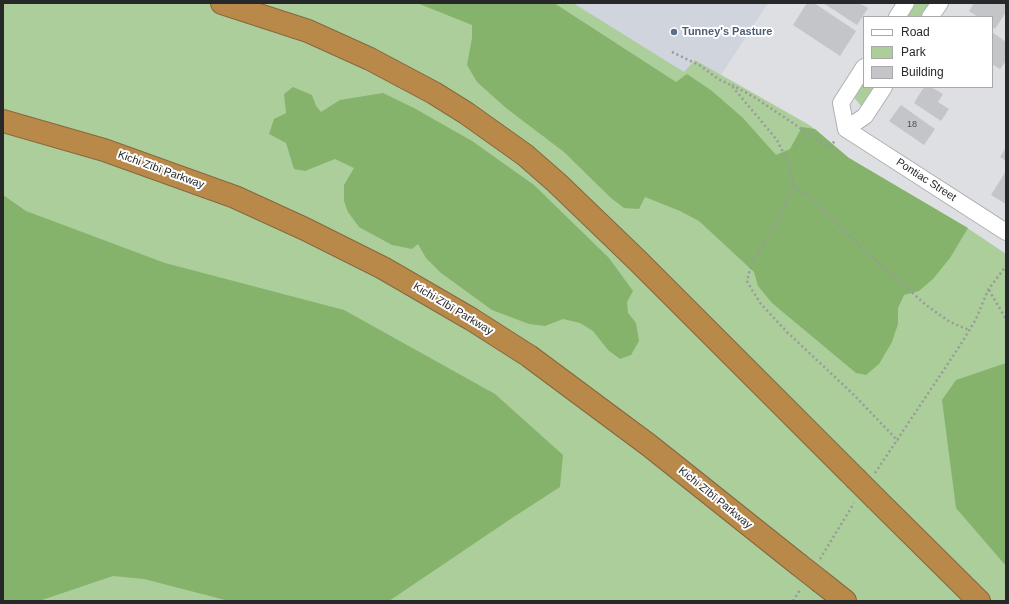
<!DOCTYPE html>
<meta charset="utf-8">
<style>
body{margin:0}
#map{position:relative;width:1009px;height:604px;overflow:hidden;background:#dedfe2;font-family:Arial,sans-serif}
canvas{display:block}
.frame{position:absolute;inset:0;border:4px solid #272829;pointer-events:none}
.legend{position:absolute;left:863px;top:16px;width:130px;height:72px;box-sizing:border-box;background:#fff;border:1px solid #a9a9a9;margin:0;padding:5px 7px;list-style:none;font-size:12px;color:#272829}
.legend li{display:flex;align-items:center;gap:8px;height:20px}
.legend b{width:20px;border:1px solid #a9a9a9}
</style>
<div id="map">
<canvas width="1009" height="604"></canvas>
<div class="frame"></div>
<ul class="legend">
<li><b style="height:5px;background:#fff"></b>Road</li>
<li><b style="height:11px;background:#acce9a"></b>Park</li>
<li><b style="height:11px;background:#c4c5c8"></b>Building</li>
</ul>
</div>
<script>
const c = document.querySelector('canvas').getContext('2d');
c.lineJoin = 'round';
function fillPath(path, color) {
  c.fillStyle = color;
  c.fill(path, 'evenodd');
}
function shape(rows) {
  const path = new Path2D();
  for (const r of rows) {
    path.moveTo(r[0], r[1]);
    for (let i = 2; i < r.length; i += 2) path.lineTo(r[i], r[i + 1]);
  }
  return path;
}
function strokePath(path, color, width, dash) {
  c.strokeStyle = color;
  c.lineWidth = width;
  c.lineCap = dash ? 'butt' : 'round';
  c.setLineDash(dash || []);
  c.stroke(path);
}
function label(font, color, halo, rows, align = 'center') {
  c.font = font + ' Arial,sans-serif';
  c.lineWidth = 4;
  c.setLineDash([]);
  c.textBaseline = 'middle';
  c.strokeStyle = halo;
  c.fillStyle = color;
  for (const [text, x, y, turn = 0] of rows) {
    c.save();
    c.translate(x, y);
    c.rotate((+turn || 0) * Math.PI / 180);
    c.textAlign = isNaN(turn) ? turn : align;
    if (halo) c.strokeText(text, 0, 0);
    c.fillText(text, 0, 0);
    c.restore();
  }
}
const built = shape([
 [554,3,768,3,721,75,695,60,676,82]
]);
const green = shape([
 [3,3,573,3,684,72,695,60,811,126,830,146,849,158,969,229,1006,254,1006,601,3,601],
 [913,3,932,3,923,17,904,17],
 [864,78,864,87,877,87,866,103,861,106,853,96]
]);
const forest = shape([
 [417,3,554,3,676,82,687,74,712,91,743,118,776,155,790,149,802,127,815,129,849,158,968,228,950,258,933,279,919,291,904,295,898,308,898,324,892,342,879,364,866,375,856,373,772,303,758,286,754,272,699,221,680,211,645,197,639,209,624,208,611,198,564,152,506,108,477,82,467,65,472,38,472,25],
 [293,87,312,95,316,106,321,112,340,100,383,93,414,108,472,141,534,185,609,258,633,291,627,302,628,313,636,323,639,341,631,355,620,359,608,350,593,331,580,323,563,319,545,326,529,324,492,310,441,273,426,258,418,244,412,249,392,245,359,227,348,212,344,201,344,185,354,168,335,159,305,171,294,169,286,143,269,134,274,119,286,113,284,94],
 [3,195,26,211,165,263,344,310,495,394,563,455,560,487,512,518,389,601,229,601,144,579,113,576,39,601,3,601],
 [1006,363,1006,566,956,508,942,400,956,380]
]);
const building = shape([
 [807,3,814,3,856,31,840,56,793,25],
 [823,3,859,3,868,8,857,25],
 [974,3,1006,3,1006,12,995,29,992,27,992,17,978,17,969,11],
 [992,32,1006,42,1006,61,1000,69,992,64],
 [924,87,931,87,943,94,938,102,949,109,941,121,914,103],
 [901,105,935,129,924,145,889,121],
 [1006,147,1006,161,1000,157],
 [1006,171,1006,204,991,195]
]);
const path = shape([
 [672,52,701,66,718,79,731,85,777,140,789,164,793,186,783,211,751,265,747,281,752,290,761,304,787,332,854,395,898,441],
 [732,85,754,97,827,146,830,146,836,140],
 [793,186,812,199,862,248,926,305,950,322,969,330],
 [989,290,1006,319],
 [875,473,961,344,976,319,988,290,1006,266],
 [820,559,854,503],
 [793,601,800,590]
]);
const street = shape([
 [897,17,906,3],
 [930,17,940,3],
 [846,129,1006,232],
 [846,129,841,103,864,67],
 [846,129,865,116,884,87]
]);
const highway = shape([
 [222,3,308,31,370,59,434,93,466,113,525,155,557,183,637,260,855,478],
 [3,121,104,150,235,197,305,229,383,268,471,319,529,356,650,446,798,564],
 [876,499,979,601],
 [821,582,845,601]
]);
const highwayBridge = shape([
 [855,478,876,499],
 [798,564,821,582]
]);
const markers = [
 [674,32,4,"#5c6f8a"]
];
const numberNames = [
 ["18",912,125]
];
const serviceNames = [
 ["Tunney's Pasture",682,32]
];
const streetNames = [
 ["Kichi Zībī Parkway",161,170,20],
 ["Pontiac Street",926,180,33],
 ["Kichi Zībī Parkway",453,309,31],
 ["Kichi Zībī Parkway",715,498,39]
];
fillPath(built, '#cfd4dd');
fillPath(green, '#acce9a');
fillPath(forest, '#85b36c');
fillPath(building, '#c4c5c8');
strokePath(street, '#b0b1b4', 18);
strokePath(highway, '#86673e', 24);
strokePath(path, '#999a9c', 2.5, [2, 3]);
strokePath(street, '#fff', 16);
strokePath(highway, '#b9894a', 22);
strokePath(highwayBridge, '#86673e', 24, []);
strokePath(highwayBridge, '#b9894a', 22);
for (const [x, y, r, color] of markers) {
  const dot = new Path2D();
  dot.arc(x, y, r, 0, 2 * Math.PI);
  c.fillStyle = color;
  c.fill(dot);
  strokePath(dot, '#fff', 1.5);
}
label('9px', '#4e4f51', null, numberNames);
label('bold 11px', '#4e5e75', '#fff', serviceNames, 'left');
label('11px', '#272829', '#fff', streetNames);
</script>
